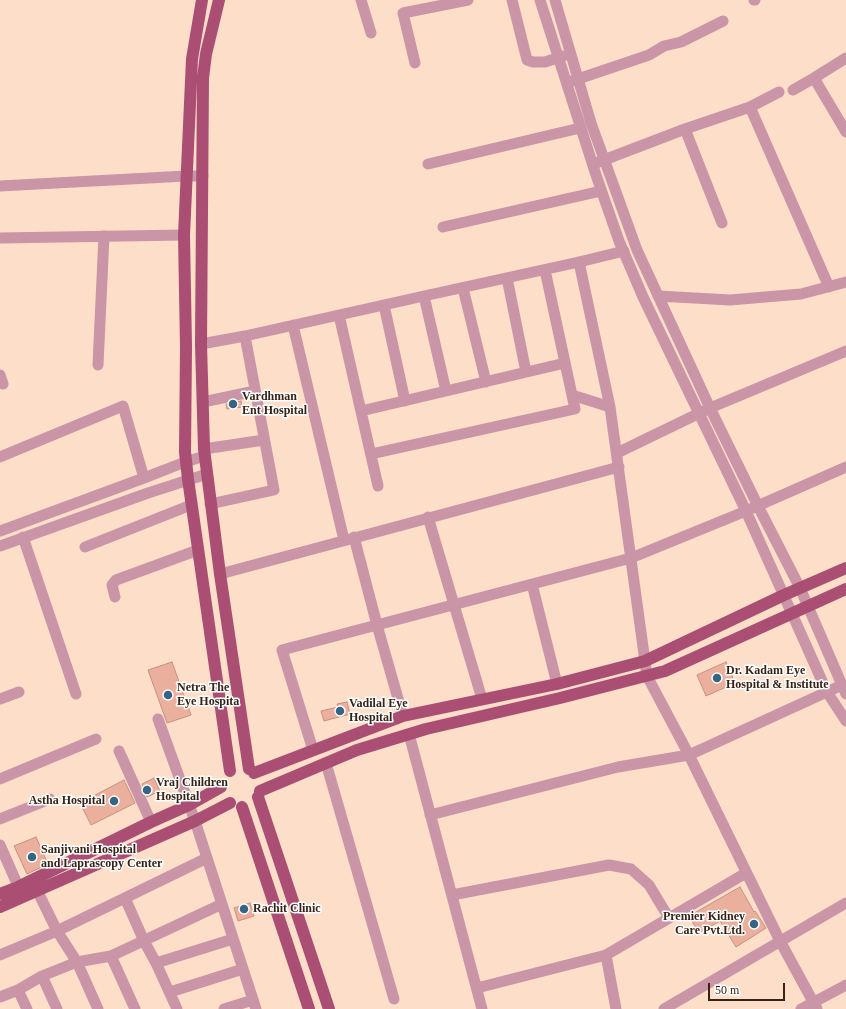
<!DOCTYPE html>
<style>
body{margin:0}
#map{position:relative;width:846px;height:1009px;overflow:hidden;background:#fddec9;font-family:"Times New Roman",serif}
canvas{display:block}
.scale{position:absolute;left:708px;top:983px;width:77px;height:18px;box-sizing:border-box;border:2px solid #362315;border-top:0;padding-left:5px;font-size:12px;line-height:14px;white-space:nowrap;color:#362315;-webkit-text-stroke:3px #fff;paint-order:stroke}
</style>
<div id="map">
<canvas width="846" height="1009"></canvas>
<div class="scale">50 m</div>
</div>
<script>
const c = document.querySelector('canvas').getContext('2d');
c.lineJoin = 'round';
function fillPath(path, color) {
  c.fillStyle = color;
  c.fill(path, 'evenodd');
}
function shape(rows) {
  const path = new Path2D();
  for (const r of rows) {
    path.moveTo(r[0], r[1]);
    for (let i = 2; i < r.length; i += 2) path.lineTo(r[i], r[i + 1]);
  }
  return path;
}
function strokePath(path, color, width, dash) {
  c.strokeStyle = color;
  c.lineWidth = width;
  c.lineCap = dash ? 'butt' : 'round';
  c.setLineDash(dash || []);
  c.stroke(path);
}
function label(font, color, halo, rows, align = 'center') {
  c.font = font + ' "Times New Roman",serif';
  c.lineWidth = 3;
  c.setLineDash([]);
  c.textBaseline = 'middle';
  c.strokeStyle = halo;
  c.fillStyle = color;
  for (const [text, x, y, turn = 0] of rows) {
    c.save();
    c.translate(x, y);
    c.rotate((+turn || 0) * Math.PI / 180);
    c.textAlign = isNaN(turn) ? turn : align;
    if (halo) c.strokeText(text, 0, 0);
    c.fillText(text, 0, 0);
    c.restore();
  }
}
const building = shape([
 [241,401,242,407,227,409,226,404,241,401],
 [172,662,191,715,167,723,148,670,172,662],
 [726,662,735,683,706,696,697,675,726,662],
 [347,702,350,714,324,721,321,711,338,707,337,704,347,702],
 [154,778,160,791,147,797,142,784,154,778],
 [124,780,135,803,91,825,80,803,124,780],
 [36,837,48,864,27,874,14,846,36,837],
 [740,887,754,912,755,911,766,928,736,947,720,921,699,933,689,916,740,887],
 [250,903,254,916,238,921,234,908,250,903]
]);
const minor = shape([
 [361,0,371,33],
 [512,0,527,60,533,62,545,62,563,56],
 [540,0,596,175,619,241,643,297,746,511,827,692,846,721],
 [555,0,591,123,637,250,710,408,758,506,800,588,846,694],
 [754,0,755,0],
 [415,63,403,13,468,0],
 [814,78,846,132],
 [572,81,649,55,664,46,681,42,723,21],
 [793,90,814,78,846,58],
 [750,107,829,287],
 [685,129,722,223],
 [596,163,685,129,750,107,779,92],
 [428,164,580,128],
 [0,186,186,176,203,176],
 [443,227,601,191],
 [0,238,184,235],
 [579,262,610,407,647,676,689,755,780,941,817,1009],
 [507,278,526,372],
 [463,288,486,382],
 [424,296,446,391],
 [658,296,730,300,801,294,846,282],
 [384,305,405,401],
 [339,315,378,486],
 [293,325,344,540],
 [201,344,245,336,424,296,579,262,624,251],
 [98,365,104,236],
 [0,375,3,384],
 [572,395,610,407],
 [203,402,255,391],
 [361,411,565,363],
 [204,449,264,440],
 [617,453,710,408,846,351],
 [371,454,575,409,545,270],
 [0,457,123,406,144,478],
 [210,504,274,490,245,336],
 [428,517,482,699],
 [0,531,144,478,185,462,205,456],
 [23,537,76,694],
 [354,537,377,625,403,716],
 [0,546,148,493,207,474],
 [85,547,191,505],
 [220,574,619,467],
 [532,584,557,684],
 [115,597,112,585,116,580,198,550],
 [0,699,19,692],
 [158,719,195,821,256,1009],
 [409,734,482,1009],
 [313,750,282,650,631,558,746,511,846,467],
 [119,751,151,822],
 [326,763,394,999],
 [0,779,96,739],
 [430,815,618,767,689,755,842,685],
 [0,819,50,799],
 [0,845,22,895],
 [37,890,57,931,77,962,98,1009],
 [452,895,609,865,631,869,649,885,669,918],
 [125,898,144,941,156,963,177,1009],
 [0,955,57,931,207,858],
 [606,955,616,1009],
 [111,956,135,1009],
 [156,963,233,939],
 [42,976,57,1009],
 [477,988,606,955,746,873],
 [18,990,27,1009],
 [170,992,243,969],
 [0,997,18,990,42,976,77,962,111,956,222,904],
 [224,1009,253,1000],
 [664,1009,846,903],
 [801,1009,846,985]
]);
const major = shape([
 [202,0,192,59,184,235,186,347,185,452,188,479,230,771],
 [219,0,206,54,203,78,201,344,204,449,220,574,249,769],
 [254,773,403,716,557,684,645,661,784,595,846,568],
 [260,791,357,750,426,729,560,698,665,671,846,589],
 [258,797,329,1009],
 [242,807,309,1009],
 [0,894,18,887,151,822,189,805,221,787],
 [0,907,195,821,230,803]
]);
const markers = [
 [233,404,5,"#346683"],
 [717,678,5,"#346683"],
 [168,695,5,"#346683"],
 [340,711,5,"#346683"],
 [147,790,5,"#346683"],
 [114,801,5,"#346683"],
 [32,857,5,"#346683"],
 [244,909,5,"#346683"],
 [754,924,5,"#346683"]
];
const poiNames = [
 ["Vardhman",242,397],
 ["Ent Hospital",242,411],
 ["Dr. Kadam Eye",726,671],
 ["Hospital & Institute",726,685],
 ["Netra The",177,688],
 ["Eye Hospita",177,702],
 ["Vadilal Eye",349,704],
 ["Hospital",349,718],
 ["Vraj Children",156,783],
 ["Hospital",156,797],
 ["Astha Hospital",105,801,"right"],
 ["Sanjivani Hospital",41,850],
 ["and Laprascopy Center",41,864],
 ["Rachit Clinic",253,909],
 ["Premier Kidney",745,917,"right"],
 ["Care Pvt.Ltd.",745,931,"right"]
];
fillPath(building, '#ebaf9e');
strokePath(building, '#c98f7e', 1);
strokePath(minor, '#ca95a7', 11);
strokePath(major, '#aa4e73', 12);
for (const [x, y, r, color] of markers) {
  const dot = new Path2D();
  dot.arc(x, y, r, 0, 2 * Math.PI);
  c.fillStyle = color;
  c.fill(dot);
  strokePath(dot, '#fff', 1.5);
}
label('bold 12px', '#362315', '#fff', poiNames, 'left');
</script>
